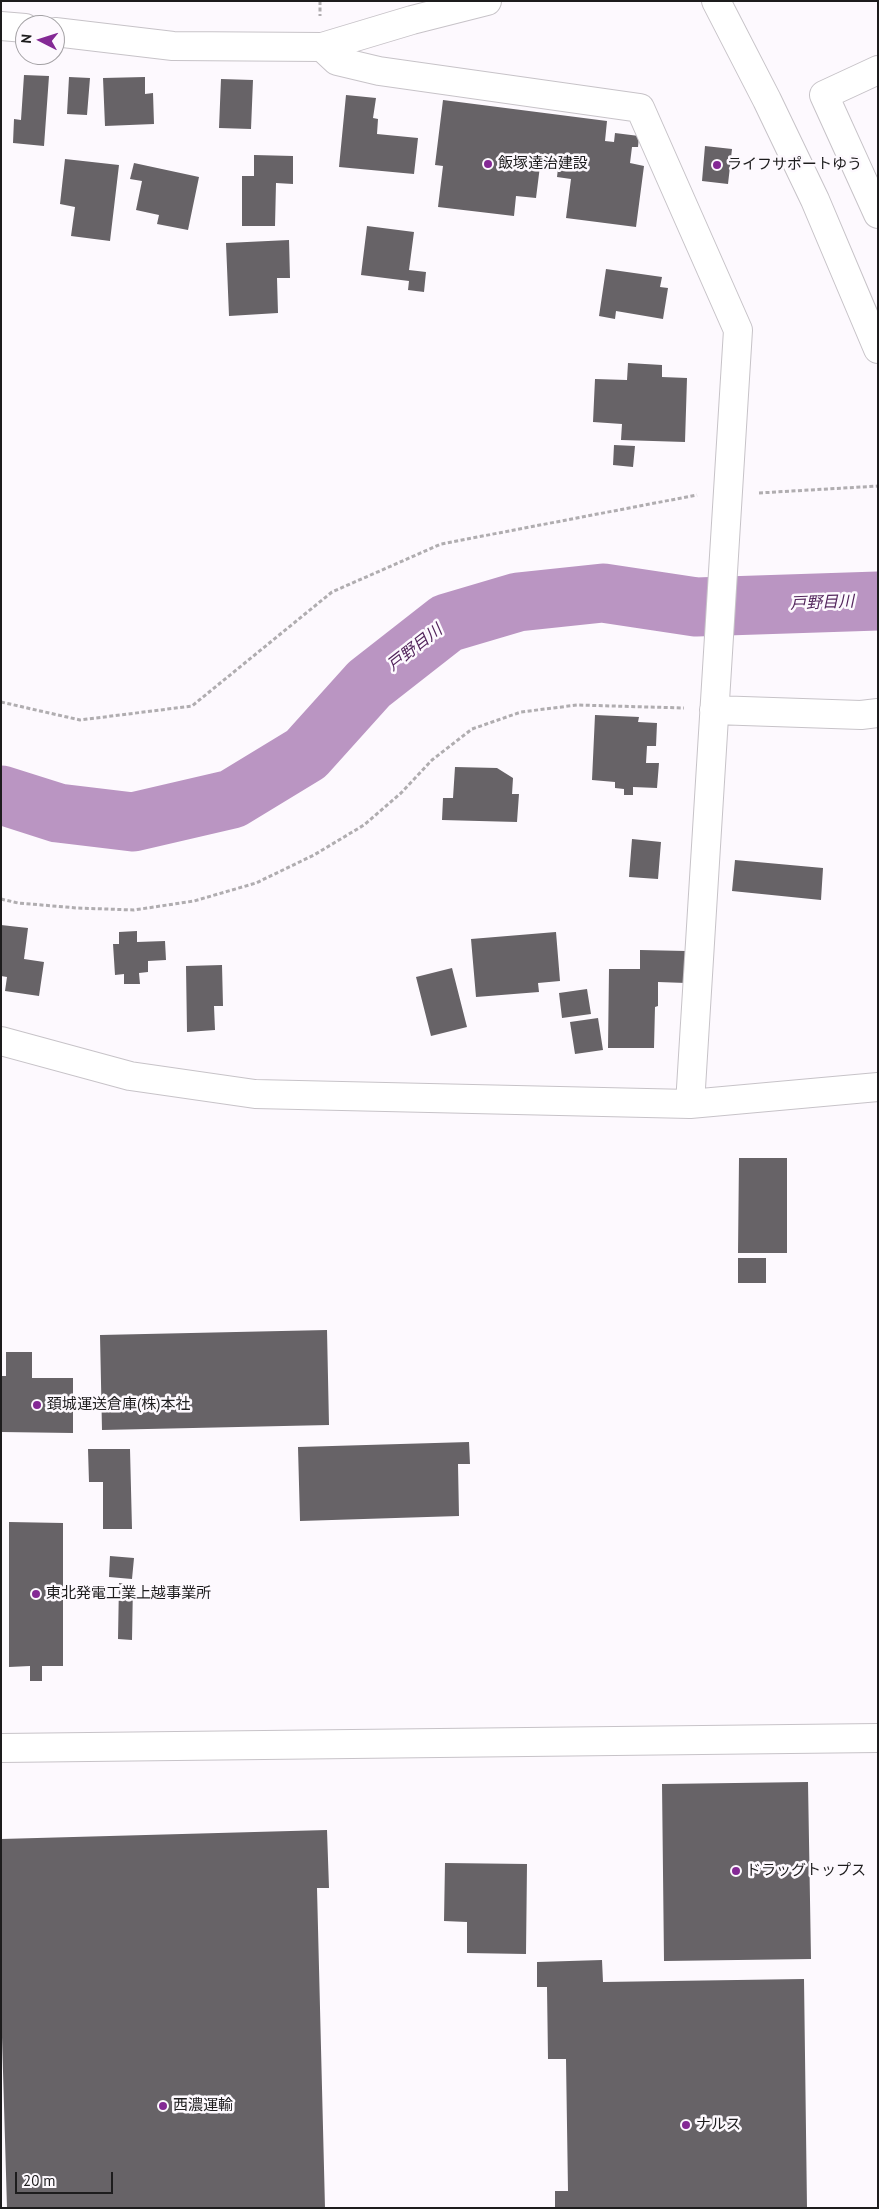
<!DOCTYPE html>
<meta charset="utf-8">
<style>
body{margin:0}
#map{position:relative;width:879px;height:2209px;overflow:hidden;background:#fdf9fe;font-family:"PT Sans",sans-serif}
canvas{display:block}
.frame{position:absolute;inset:0;border:2px solid #1d1c1d;pointer-events:none}
.north{position:absolute;left:15px;top:15px;width:50px;height:50px;box-sizing:border-box;background:#fdf9fe;border:1px solid #a3a1a4;border-radius:50%;rotate:275deg;font-size:14px;font-weight:700;line-height:20px;text-align:center;color:#1d1c1d}
.north::after{content:'';display:block;margin:auto;width:18px;height:22px;background:#842995;clip-path:polygon(50% 0,100% 100%,50% 72%,0 100%)}
.scale{position:absolute;left:15px;top:2172px;width:98px;height:22px;box-sizing:border-box;border:2px solid #1d1c1d;border-top:0;padding-left:6px;font-size:15px;line-height:18px;white-space:nowrap;color:#1d1c1d;-webkit-text-stroke:4px #fdf9fe;paint-order:stroke}
</style>
<div id="map">
<canvas width="879" height="2209"></canvas>
<div class="frame"></div>
<div class="north">N</div>
<div class="scale">20 m</div>
</div>
<script>
const c = document.querySelector('canvas').getContext('2d');
c.lineJoin = 'round';
function shape(rows) {
  const path = new Path2D();
  for (const r of rows) {
    path.moveTo(r[0], r[1]);
    for (let i = 2; i < r.length; i += 2) path.lineTo(r[i], r[i + 1]);
  }
  return path;
}
function strokePath(path, color, width, dash) {
  c.strokeStyle = color;
  c.lineWidth = width;
  c.lineCap = dash ? 'butt' : 'round';
  c.setLineDash(dash || []);
  c.stroke(path);
}
function fillPath(path, color) {
  c.fillStyle = color;
  c.fill(path, 'evenodd');
}
function label(font, color, halo, rows, align = 'center') {
  c.font = font + ' "PT Sans","Noto Sans JP",sans-serif';
  c.lineWidth = 5;
  c.setLineDash([]);
  c.textBaseline = 'middle';
  c.strokeStyle = halo;
  c.fillStyle = color;
  for (const [text, x, y, turn = 0] of rows) {
    c.save();
    c.translate(x, y);
    c.rotate((+turn || 0) * Math.PI / 180);
    c.textAlign = isNaN(turn) ? turn : align;
    if (halo) c.strokeText(text, 0, 0);
    c.fillText(text, 0, 0);
    c.restore();
  }
}
const river = shape([
 [1,795,58,813,133,822,232,799,306,754,369,684,447,623,518,602,603,593,696,607,878,601]
]);
const building = shape([
 [24,75,49,76,44,146,13,143,14,119,21,120],
 [69,77,90,78,87,115,67,114],
 [145,77,145,94,153,93,154,124,105,126,103,78],
 [221,79,253,80,251,129,219,128],
 [346,95,376,98,373,118,378,119,377,134,418,138,414,174,339,167],
 [443,100,607,121,605,141,614,142,615,133,639,136,638,147,632,147,630,163,644,166,636,227,566,218,571,179,557,177,559,160,541,158,536,198,516,196,514,216,438,207,443,166,435,165],
 [705,146,732,149,728,184,702,181],
 [254,155,293,156,293,184,276,183,275,226,242,226,242,176,254,176],
 [65,159,119,165,110,241,71,236,75,207,60,204],
 [134,163,199,177,188,230,157,224,159,215,136,210,142,181,130,179],
 [367,226,414,232,409,270,426,272,424,292,408,290,409,281,361,275],
 [289,240,290,278,277,278,278,313,229,316,226,243],
 [606,269,662,277,660,287,668,288,663,319,616,311,615,319,599,316],
 [628,363,662,365,662,377,687,378,685,442,621,440,622,424,593,422,595,379,627,380],
 [614,445,635,446,633,467,613,465],
 [595,715,639,717,638,722,657,723,656,746,647,746,646,763,659,763,657,788,633,787,633,795,624,795,624,789,615,788,615,782,592,780],
 [455,767,497,768,513,778,512,794,519,794,517,822,442,820,443,798,453,798],
 [632,839,661,842,658,879,629,877],
 [735,860,823,868,821,900,732,891],
 [1,925,28,928,24,959,44,962,39,996,5,991,7,977,1,976],
 [137,931,137,942,165,941,166,960,148,961,148,972,139,973,140,984,124,984,124,974,115,975,113,944,119,944,119,932],
 [556,932,560,981,538,983,539,992,476,997,471,939],
 [640,950,686,951,686,983,658,982,658,1006,655,1007,654,1048,608,1048,609,969,640,969],
 [222,965,223,1006,214,1006,215,1030,187,1032,186,966],
 [452,968,467,1027,431,1036,416,977],
 [587,989,591,1014,562,1018,559,993],
 [598,1018,603,1050,575,1054,570,1022],
 [739,1158,787,1158,787,1253,738,1253],
 [738,1258,766,1258,766,1283,738,1283],
 [327,1330,329,1425,102,1430,100,1335],
 [6,1352,32,1352,32,1378,73,1378,73,1433,1,1432,1,1376,6,1376],
 [469,1442,470,1464,458,1464,459,1516,300,1521,298,1447],
 [88,1449,130,1449,132,1529,103,1529,103,1482,89,1482],
 [9,1522,63,1523,63,1666,42,1666,42,1681,30,1681,30,1666,9,1667],
 [110,1556,134,1558,132,1579,109,1577],
 [119,1583,133,1584,132,1640,118,1639],
 [808,1782,811,1959,664,1961,662,1784],
 [327,1830,329,1888,317,1888,325,2208,7,2208,1,2003,1,1839],
 [445,1863,527,1864,526,1954,467,1953,467,1922,444,1921],
 [602,1960,603,1982,804,1979,807,2208,555,2208,555,2191,568,2191,566,2059,548,2059,547,1987,537,1987,537,1962]
]);
const path = shape([
 [320,1,320,16],
 [759,493,878,486],
 [1,702,80,720,192,706,332,592,441,544,697,495],
 [1,899,18,903,77,908,134,910,194,901,256,883,314,855,364,825,401,793,432,760,472,729,521,712,577,705,684,708]
]);
const minor = shape([
 [716,1,767,100,815,200,878,349],
 [1,26,25,28],
 [55,32,173,46,322,47,412,20,487,1],
 [322,47,337,61,379,71,640,108,738,330,690,1104],
 [878,70,824,95,878,214],
 [714,710,861,715,878,713],
 [1,1041,130,1076,255,1094,690,1104,878,1087],
 [1,1748,878,1738]
]);
const markers = [
 [488,164,5,"#842995"],
 [717,165,5,"#842995"],
 [37,1405,5,"#842995"],
 [36,1594,5,"#842995"],
 [736,1871,5,"#842995"],
 [163,2106,5,"#842995"],
 [686,2125,5,"#842995"]
];
const poiNames = [
 ["飯塚達治建設",498,164],
 ["ライフサポートゆう",727,165],
 ["頚城運送倉庫(株)本社",47,1405],
 ["東北発電工業上越事業所",46,1594],
 ["ドラッグトップス",746,1871],
 ["西濃運輸",173,2106],
 ["ナルス",696,2125]
];
const waterNames = [
 ["戸野目川",822,603,-2],
 ["戸野目川",415,648,-38]
];
strokePath(river, '#ba95c2', 59);
fillPath(building, '#676367');
strokePath(minor, '#c7c3c8', 30);
strokePath(path, '#b0adb0', 3, [4, 2.5]);
strokePath(minor, '#fff', 28);
for (const [x, y, r, color] of markers) {
  const dot = new Path2D();
  dot.arc(x, y, r, 0, 2 * Math.PI);
  c.fillStyle = color;
  c.fill(dot);
  strokePath(dot, '#fdf9fe', 2);
}
label('15px', '#1d1c1d', '#fdf9fe', poiNames, 'left');
label('italic 16px', '#53255c', '#fdf9fe', waterNames);
</script>
